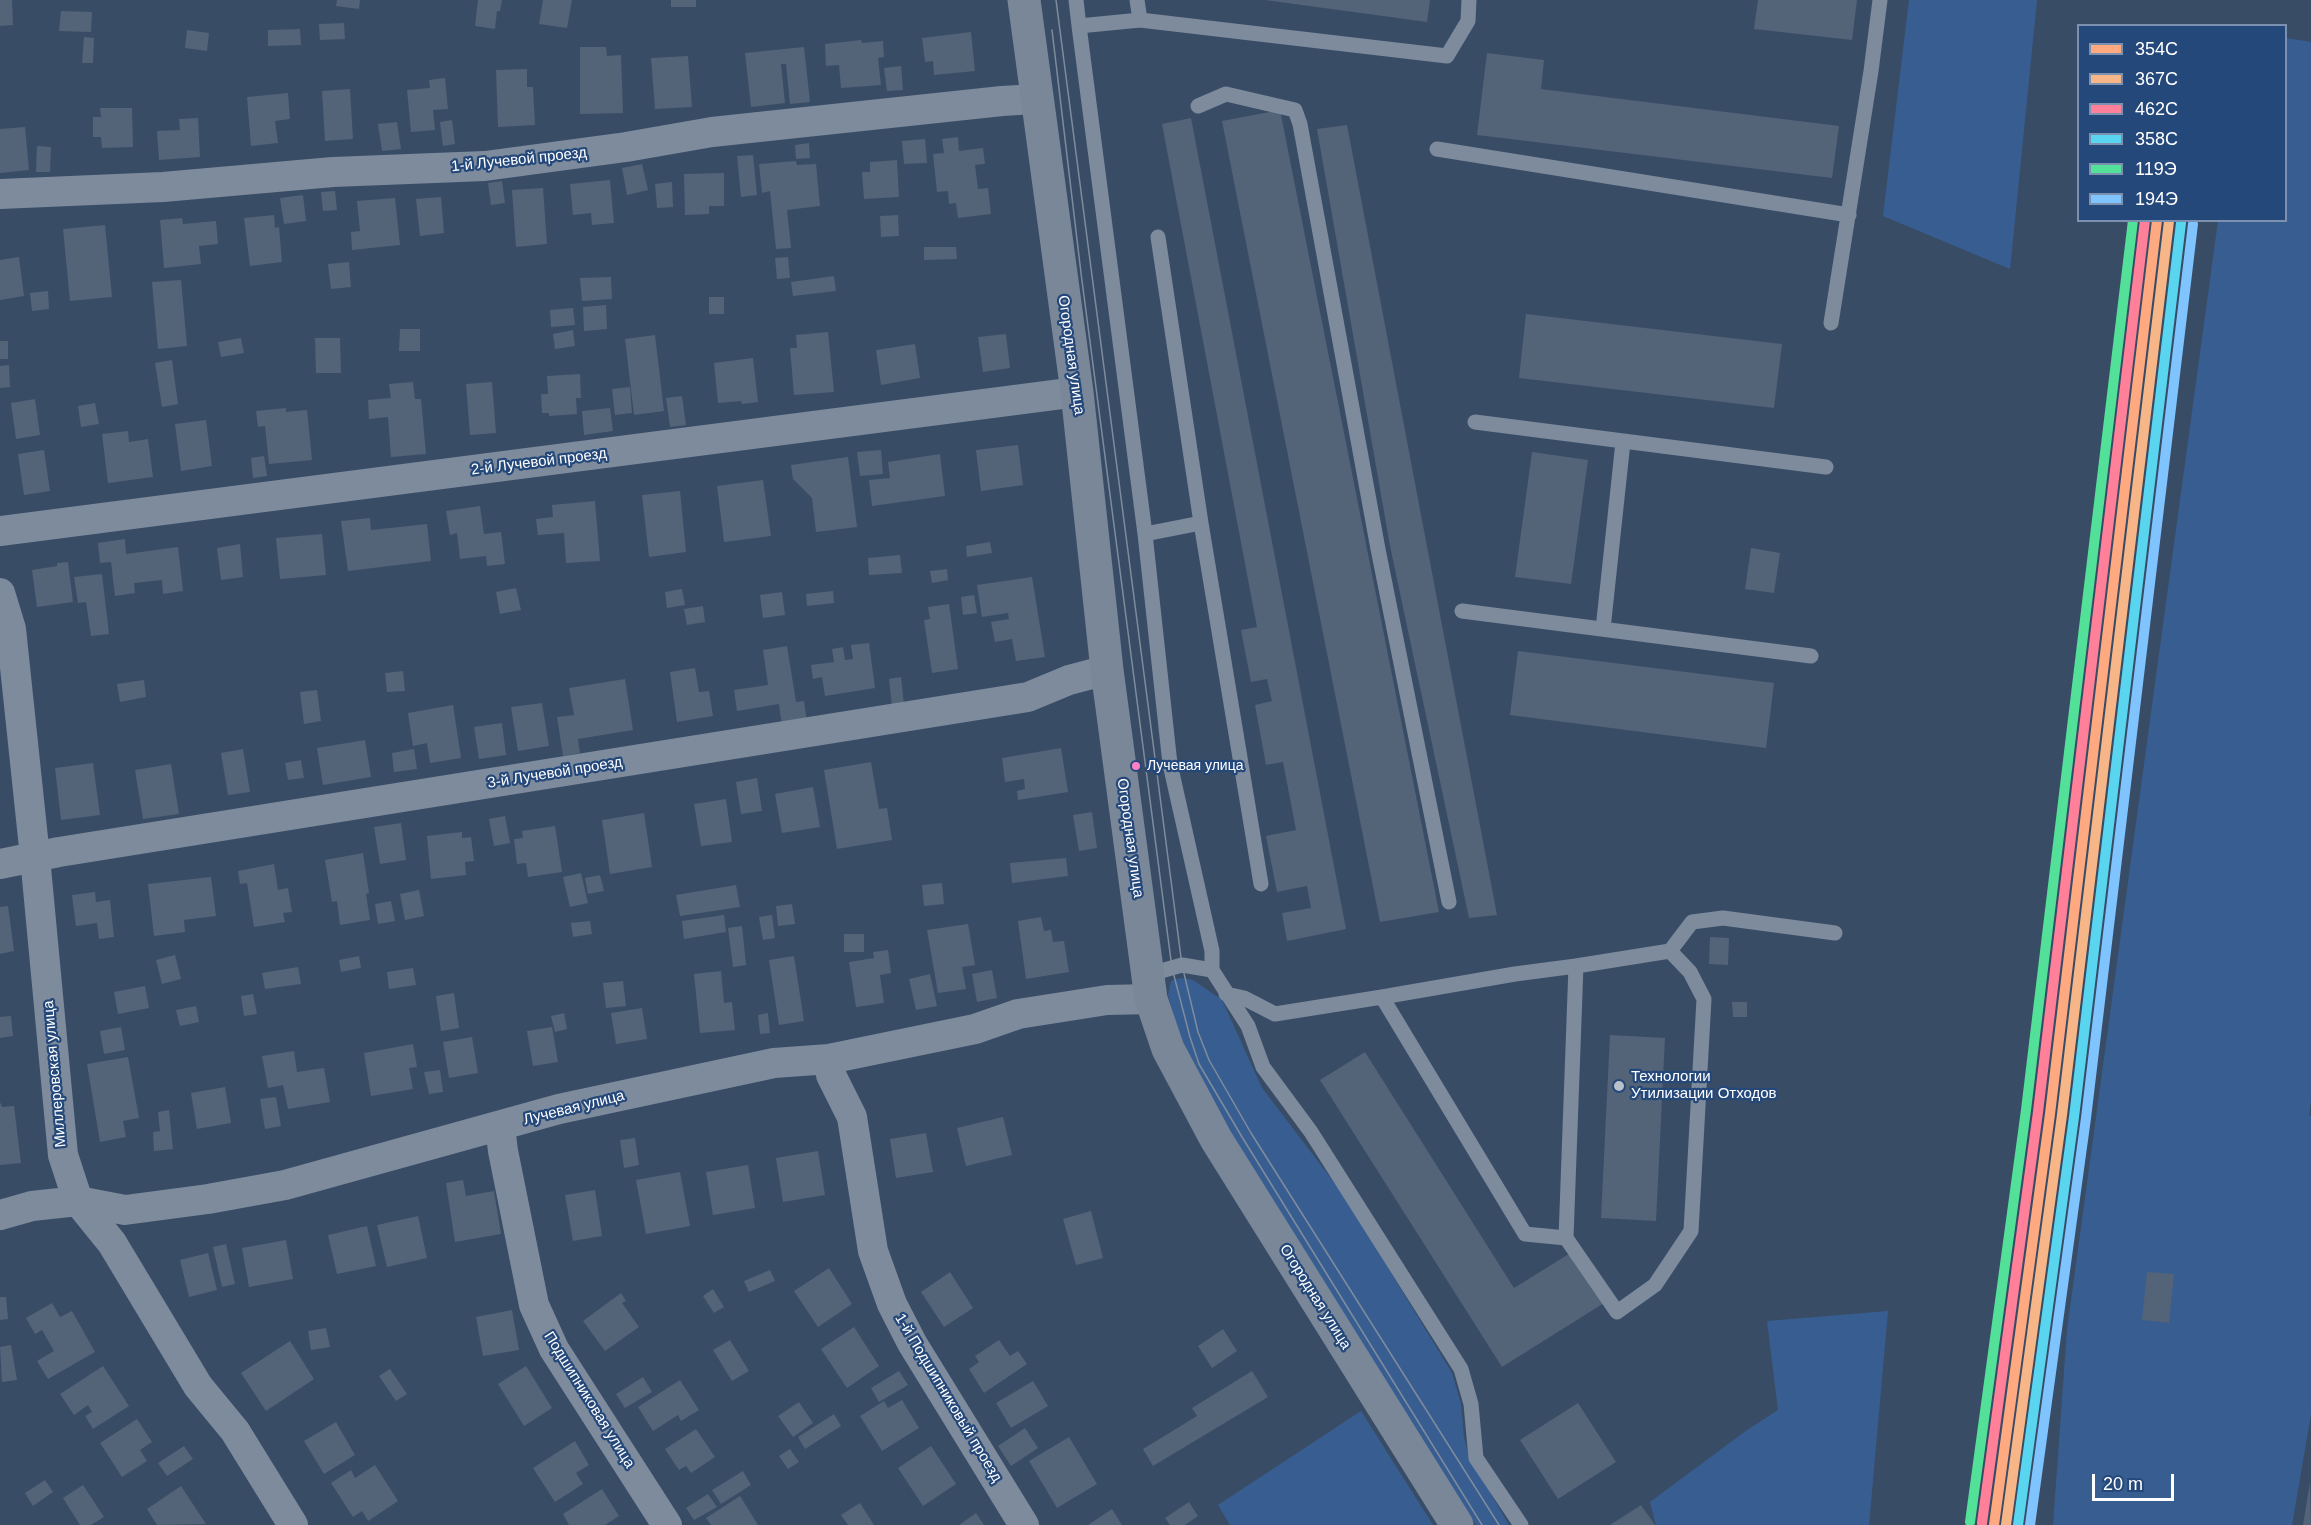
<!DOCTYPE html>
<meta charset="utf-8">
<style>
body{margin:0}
#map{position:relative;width:2311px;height:1525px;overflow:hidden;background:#394c66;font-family:Arial,sans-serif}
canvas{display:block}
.legend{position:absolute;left:2077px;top:24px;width:210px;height:198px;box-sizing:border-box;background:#25487a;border:2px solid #7c91af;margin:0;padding:8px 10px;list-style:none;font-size:18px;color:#fff}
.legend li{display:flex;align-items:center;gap:12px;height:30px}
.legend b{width:30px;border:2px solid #7c91af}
.scale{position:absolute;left:2092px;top:1474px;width:82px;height:27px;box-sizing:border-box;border:3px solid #fff;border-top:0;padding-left:8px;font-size:18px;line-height:21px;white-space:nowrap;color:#fff;-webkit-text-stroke:4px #25487a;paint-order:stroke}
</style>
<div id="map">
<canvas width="2311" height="1525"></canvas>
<ul class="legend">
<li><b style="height:8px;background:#ffa980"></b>354С</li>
<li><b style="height:8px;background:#f7b688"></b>367С</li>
<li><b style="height:8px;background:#ff8098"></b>462С</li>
<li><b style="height:8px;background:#5ad5f0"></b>358С</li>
<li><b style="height:8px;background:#53e098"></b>119Э</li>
<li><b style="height:8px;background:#80c4ff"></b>194Э</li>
</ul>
<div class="scale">20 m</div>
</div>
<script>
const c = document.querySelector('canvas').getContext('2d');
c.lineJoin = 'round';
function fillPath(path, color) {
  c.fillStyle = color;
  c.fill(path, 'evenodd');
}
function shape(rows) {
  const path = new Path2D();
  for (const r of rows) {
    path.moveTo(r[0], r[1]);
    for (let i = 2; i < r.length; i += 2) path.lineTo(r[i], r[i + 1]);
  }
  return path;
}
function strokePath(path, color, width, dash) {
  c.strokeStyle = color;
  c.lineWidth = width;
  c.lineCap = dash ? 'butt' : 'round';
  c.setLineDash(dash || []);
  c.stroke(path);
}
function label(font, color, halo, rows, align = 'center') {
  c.font = font + ' Arial,sans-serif';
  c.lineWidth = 4.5;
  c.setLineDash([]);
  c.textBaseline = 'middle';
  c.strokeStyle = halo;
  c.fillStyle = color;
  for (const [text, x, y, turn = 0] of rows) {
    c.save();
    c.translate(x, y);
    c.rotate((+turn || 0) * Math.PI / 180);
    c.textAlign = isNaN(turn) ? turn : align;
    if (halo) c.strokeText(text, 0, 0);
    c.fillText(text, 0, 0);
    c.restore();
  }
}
const green = shape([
 [1909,0,2037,0,2010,269,1883,216],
 [2286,38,2311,42,2311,1101,2309,1115,2311,1116,2311,1414,2292,1525,2053,1525,2067,1330,2218,221,2286,220],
 [1181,978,1193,980,1222,1000,1262,1088,1343,1194,1452,1373,1461,1404,1464,1438,1469,1457,1509,1525,1476,1525,1227,1132,1181,1045,1168,995,1171,981],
 [1888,1311,1869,1525,1656,1525,1650,1502,1747,1430,1778,1410,1767,1321],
 [1361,1411,1433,1525,1230,1525,1218,1505]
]);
const building = shape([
 [0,0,12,0,13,25,0,26],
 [337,0,360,0,359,9,336,6],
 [478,0,502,0,500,11,497,11,495,29,475,26],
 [543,0,572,0,567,28,539,24],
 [671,0,696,0,696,7,671,7],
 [1265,0,1430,0,1427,22],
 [1758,0,1857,0,1852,40,1754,29],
 [61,11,92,12,91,32,59,31],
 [344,23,345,39,320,40,319,24],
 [300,29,301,45,268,46,268,30],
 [187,30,209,33,207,51,185,48],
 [971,32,975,71,934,75,933,61,925,62,922,38],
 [84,37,94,38,93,63,82,63],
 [861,40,862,43,883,41,884,57,878,58,881,85,841,88,839,65,826,66,825,44],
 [580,47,606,47,607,56,621,55,623,113,580,114],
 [804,47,810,102,790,104,786,64,781,64,785,103,751,107,745,53],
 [1487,53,1544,60,1541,89,1839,126,1832,178,1477,135],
 [688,56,692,107,655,109,651,58],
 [901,66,903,90,887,91,884,68],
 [527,69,527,87,533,87,535,125,498,127,496,70],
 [445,78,448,109,433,110,435,130,411,132,407,90,430,88,429,80],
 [350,89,353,139,325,141,322,91],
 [288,93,290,119,275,121,278,143,251,146,247,97],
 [100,108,132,108,133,147,102,148,101,137,93,137,93,117,101,117],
 [1280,110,1439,912,1380,922,1222,121],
 [198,118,200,157,159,160,157,131,180,130,179,119],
 [1191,118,1346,929,1287,941,1282,913,1311,908,1307,886,1277,892,1266,836,1296,830,1283,762,1266,765,1255,705,1272,701,1267,679,1251,682,1241,630,1257,627,1162,124],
 [452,120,455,144,443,146,440,122],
 [397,122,401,149,382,151,378,124],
 [1347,125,1497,915,1469,918,1390,546,1317,129],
 [25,127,29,170,0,173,0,129],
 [958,137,959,151,983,148,985,164,975,165,978,189,988,188,991,214,958,218,956,203,949,204,948,191,937,192,933,154,944,153,942,139],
 [925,139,927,163,904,164,902,141],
 [809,143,810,158,796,159,795,145],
 [37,146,51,147,50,172,36,172],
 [753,155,757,195,741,197,737,156],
 [897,160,899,197,864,199,862,172,870,172,870,162],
 [796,161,797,165,816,164,820,206,787,210,791,248,776,249,770,191,762,193,759,164],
 [642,164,648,190,627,195,622,168],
 [724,173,724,206,709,206,709,214,685,215,684,174],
 [610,180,614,223,592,225,591,213,573,215,570,184],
 [502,181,505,203,491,205,488,183],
 [672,182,673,207,657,208,655,184],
 [543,188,547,244,516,247,512,190],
 [335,191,337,210,323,211,321,192],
 [303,195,306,221,284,224,280,198],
 [441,197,444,233,420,236,416,199],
 [395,198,400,245,352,250,351,232,360,231,357,201],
 [274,215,275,228,279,227,282,262,250,266,244,218],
 [898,215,899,236,881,237,880,216],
 [182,218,183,224,216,221,218,244,199,246,201,264,164,268,160,220],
 [105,225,112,297,70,301,63,229],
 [924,247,956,247,957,259,924,260],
 [19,257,24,296,0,300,0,260],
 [788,257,790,278,777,279,775,258],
 [349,262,351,287,331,289,328,264],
 [834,276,836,291,793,296,791,282],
 [611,277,612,299,582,301,580,278],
 [181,280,187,346,158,349,152,282],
 [48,291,49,309,32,311,30,293],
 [709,297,724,297,724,314,709,314],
 [606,305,607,329,584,331,583,307],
 [573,308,575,325,551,327,550,310],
 [1526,314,1782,344,1774,408,1519,378],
 [400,329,420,329,420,351,399,351],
 [573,330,575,346,555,349,553,334],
 [828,332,834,392,794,395,790,348,797,348,796,335],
 [1006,334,1010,368,983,372,978,337],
 [655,335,664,411,634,415,625,339],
 [241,338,244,353,221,357,218,342],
 [315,338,340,338,341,373,316,373],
 [0,341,8,341,8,359,0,359],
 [915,344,920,378,881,385,876,350],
 [753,358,758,402,742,404,741,401,718,403,714,363],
 [172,360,178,404,162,407,155,363],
 [9,365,10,387,0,388,0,366],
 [580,374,581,398,576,398,577,414,549,416,549,413,542,413,541,394,548,394,547,376],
 [413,382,415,399,421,399,426,454,391,457,388,417,369,419,368,400,391,398,389,384],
 [492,382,496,433,470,435,466,384],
 [630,387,632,413,615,415,612,389],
 [682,396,686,425,670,427,666,398],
 [35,399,40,435,16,439,11,403],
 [95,403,99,424,81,427,78,406],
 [286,408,286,412,307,410,312,460,269,464,265,426,258,427,256,411],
 [610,408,613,431,584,435,582,411],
 [206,420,212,466,181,471,175,424],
 [128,431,129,442,148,439,153,477,108,483,102,434],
 [1018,445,1023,485,981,491,976,450],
 [44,450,50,491,24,495,18,454],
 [881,450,883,474,860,476,857,452],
 [1532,452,1588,460,1571,584,1515,577],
 [940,454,945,496,872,506,869,480,890,478,888,462],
 [264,456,267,476,253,478,251,458],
 [848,457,857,527,816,532,812,498,793,479,791,465],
 [763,480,771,536,724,542,717,486],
 [680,491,686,552,649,557,642,495],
 [595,501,600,561,566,563,564,533,538,535,536,519,553,517,552,505],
 [480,506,484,534,501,532,505,564,487,566,486,556,460,559,457,533,450,535,446,511],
 [370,518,371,530,427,524,431,561,348,571,341,521],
 [322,534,326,575,280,579,276,538],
 [125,539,126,554,178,547,183,591,163,594,162,580,134,583,135,593,115,596,111,562,100,563,98,543],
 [990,542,992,553,967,557,966,546],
 [240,544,243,577,221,580,217,548],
 [1751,548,1780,553,1774,593,1745,589],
 [900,555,902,573,869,575,868,558],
 [68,562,73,602,37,607,32,570,57,566,57,563],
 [947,569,948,580,932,583,930,571],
 [102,574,109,634,91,636,86,602,78,603,74,577],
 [1032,577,1045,657,1016,661,1012,639,995,642,991,622,1009,619,1008,613,982,617,977,585],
 [516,588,521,610,500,614,496,592],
 [682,589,685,605,667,608,665,592],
 [833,591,834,603,807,606,806,594],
 [782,592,785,615,763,618,760,595],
 [974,595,977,613,963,615,961,597],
 [949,604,958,669,932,673,924,620,930,619,928,607],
 [703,606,705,622,687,625,684,609],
 [869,643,875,688,825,696,822,677,813,679,811,665,834,662,832,649,843,647,845,660,853,659,851,645],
 [787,646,796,702,804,701,807,722,782,726,779,704,737,711,734,690,768,685,763,650],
 [1518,651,1774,683,1766,748,1510,715],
 [695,668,699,692,709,691,713,716,677,722,670,672],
 [403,671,405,691,387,692,385,673],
 [901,677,904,705,892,706,889,679],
 [625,679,633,730,578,739,580,753,563,756,557,717,574,715,569,688],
 [144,680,146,697,120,702,117,684],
 [317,690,321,721,304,724,300,692],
 [542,703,549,746,518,751,511,707],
 [453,705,461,758,430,763,427,743,413,746,408,713],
 [502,723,506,755,479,759,474,727],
 [365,740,371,777,323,785,317,748],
 [1061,748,1068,792,1018,800,1017,791,1025,789,1024,779,1005,782,1002,758],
 [243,749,250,792,228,795,221,753],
 [414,749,417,769,394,772,392,753],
 [301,760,304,778,288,780,285,763],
 [871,762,879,809,887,808,892,840,837,849,824,770],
 [93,763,100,815,61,820,55,768],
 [171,764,179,814,143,819,135,770],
 [757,778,762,811,741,814,736,782],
 [813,787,820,827,782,833,775,794],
 [726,799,732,842,701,846,694,804],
 [1092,812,1097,848,1079,851,1073,815],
 [644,813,652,867,610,874,602,820],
 [505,816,510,843,494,846,489,819],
 [401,823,406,860,380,864,374,827],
 [555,826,562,872,528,877,526,863,517,864,514,839,523,838,522,831],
 [462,832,462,838,471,837,474,861,465,862,466,875,431,879,427,836],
 [363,853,369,893,366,894,370,920,340,925,337,901,332,902,325,860],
 [1066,858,1068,876,1012,883,1010,863],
 [274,864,278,890,288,888,292,912,283,913,285,922,254,927,247,883,240,884,238,871],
 [581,873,588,903,570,907,563,877],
 [600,875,604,891,588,894,585,878],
 [211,877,216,916,184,920,185,932,154,936,148,884],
 [942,883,944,904,924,906,922,885],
 [736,885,740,907,680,916,676,895],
 [419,890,424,916,405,920,400,894],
 [95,892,96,902,110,900,114,937,99,939,97,923,76,926,72,895],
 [391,901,395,921,378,924,375,904],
 [792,904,795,924,778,926,776,906],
 [8,906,14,951,0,954,0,907],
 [724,915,726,932,684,939,682,921],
 [772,915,775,938,763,940,759,917],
 [1041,917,1044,931,1051,930,1053,942,1064,941,1069,972,1026,979,1018,921],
 [590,921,592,934,573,937,571,923],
 [968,924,975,965,962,967,966,989,938,993,927,930],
 [742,926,746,965,733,967,728,928],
 [844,934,864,934,864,952,844,952],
 [1710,937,1729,938,1728,965,1709,964],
 [888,950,891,973,880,975,884,1003,856,1007,849,962,874,958,873,952],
 [175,955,181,979,162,984,156,960],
 [359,956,361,968,341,972,339,960],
 [794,956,804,1021,779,1025,769,960],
 [298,967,301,984,265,989,262,973],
 [413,968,416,985,389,989,387,972],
 [992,970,997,998,977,1002,972,974],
 [721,971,724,1003,732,1002,735,1030,700,1033,694,974],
 [930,974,937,1006,916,1010,909,979],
 [623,981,626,1006,606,1008,603,983],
 [145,986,149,1008,118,1014,114,992],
 [454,993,459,1028,441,1031,436,996],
 [253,994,257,1014,244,1016,241,996],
 [1732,1002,1747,1002,1747,1017,1733,1017],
 [196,1006,199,1022,180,1026,176,1010],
 [642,1008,647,1039,616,1044,611,1013],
 [564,1013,567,1029,555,1032,551,1016],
 [768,1013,770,1033,760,1034,758,1015],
 [11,1016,13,1036,0,1038,0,1017],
 [121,1027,125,1050,104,1054,100,1031],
 [552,1027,558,1062,533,1066,527,1031],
 [1610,1035,1665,1038,1656,1221,1601,1218],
 [472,1037,478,1073,449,1078,443,1042],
 [413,1044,417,1067,409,1068,413,1089,371,1096,364,1053],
 [294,1051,297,1072,324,1068,330,1102,288,1109,283,1085,268,1088,262,1056],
 [1365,1052,1514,1288,1572,1252,1604,1303,1502,1367,1320,1080],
 [128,1057,139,1118,123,1121,126,1137,100,1142,87,1064],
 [440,1070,443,1092,429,1094,424,1072],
 [225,1087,231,1123,197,1129,191,1093],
 [276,1097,281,1126,265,1129,260,1099],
 [0,1102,2,1107,14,1106,21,1163,0,1165],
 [169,1110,173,1149,154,1151,153,1132,160,1131,158,1112],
 [1003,1117,1012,1155,966,1166,957,1128],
 [926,1133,933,1172,896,1178,890,1139],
 [635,1138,639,1165,624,1168,620,1140],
 [818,1151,825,1195,783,1202,776,1158],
 [748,1165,755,1208,713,1215,706,1172],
 [680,1172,690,1226,646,1234,636,1180],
 [463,1180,466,1196,494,1191,501,1234,455,1242,446,1183],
 [595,1190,602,1236,573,1241,565,1195],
 [1091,1211,1103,1258,1076,1265,1063,1219],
 [418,1216,427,1258,387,1267,377,1225],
 [367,1226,376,1266,337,1274,328,1235],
 [286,1240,293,1279,249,1287,242,1248],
 [226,1244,235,1284,222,1287,213,1247],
 [208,1253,217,1290,189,1297,180,1260],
 [829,1268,852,1304,818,1327,794,1291],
 [770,1270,775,1281,749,1292,744,1281],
 [950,1272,973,1308,944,1327,921,1292],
 [2147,1272,2174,1274,2169,1323,2142,1320],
 [713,1289,724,1307,714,1313,703,1296],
 [621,1293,626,1301,622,1303,639,1327,605,1351,583,1321],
 [0,1297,6,1297,8,1319,0,1320],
 [52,1303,60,1317,72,1311,95,1352,48,1379,37,1361,54,1351,42,1330,35,1334,26,1318],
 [512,1310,519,1350,483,1356,476,1317],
 [854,1327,879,1366,847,1388,821,1349],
 [326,1328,330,1347,311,1350,308,1331],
 [1223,1329,1237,1351,1212,1368,1198,1346],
 [730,1340,749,1371,732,1381,713,1350],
 [999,1340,1010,1356,1018,1351,1027,1364,984,1393,969,1369,979,1362,975,1356],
 [290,1341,314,1379,266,1411,241,1373],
 [11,1345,17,1380,2,1382,0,1347],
 [103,1366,129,1406,93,1429,85,1416,92,1412,88,1405,74,1415,60,1394],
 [526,1366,552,1408,524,1426,498,1384],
 [390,1369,407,1394,396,1401,379,1376],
 [899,1371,908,1385,879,1402,871,1388],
 [1252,1371,1268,1397,1153,1466,1143,1449,1197,1416,1192,1408],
 [643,1377,652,1392,625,1408,616,1394],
 [680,1380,699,1410,681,1421,678,1415,653,1431,638,1407],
 [1033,1381,1048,1406,1011,1428,996,1403],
 [902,1400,919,1428,882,1451,860,1416,884,1401,888,1408],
 [799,1402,813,1423,793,1437,778,1416],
 [1578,1403,1616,1462,1558,1499,1520,1440],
 [834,1414,841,1426,805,1449,798,1437],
 [137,1419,152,1442,140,1450,147,1461,122,1477,100,1443],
 [336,1422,355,1455,324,1474,304,1441],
 [1025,1428,1038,1448,1011,1466,998,1446],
 [696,1429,715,1457,691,1473,686,1466,679,1470,665,1449],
 [1069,1437,1097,1484,1057,1508,1029,1461],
 [575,1441,589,1465,576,1473,583,1484,555,1502,533,1468],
 [184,1446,193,1459,167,1476,158,1463],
 [931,1446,956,1484,923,1506,898,1468],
 [790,1449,799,1462,788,1469,779,1456],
 [375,1465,398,1501,368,1521,362,1511,353,1517,331,1483,351,1470,355,1478],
 [743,1471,751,1485,721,1504,712,1490],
 [45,1480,53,1492,33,1506,25,1493],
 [2310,1482,2311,1525,2303,1525],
 [83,1485,104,1517,91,1525,80,1525,63,1498],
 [181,1486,206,1524,157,1525,147,1509],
 [602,1489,619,1516,605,1525,569,1525,563,1514],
 [708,1494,717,1507,694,1520,686,1508],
 [740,1496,758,1525,711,1525,706,1518],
 [1189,1502,1198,1516,1185,1525,1170,1525,1165,1518],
 [860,1503,874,1525,848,1525,841,1515],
 [1641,1505,1655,1525,1610,1525],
 [1112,1509,1122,1525,1088,1525],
 [976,1513,984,1525,959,1525]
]);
const lane = shape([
 [1076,0,1079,26,1140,20,1447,56,1468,21,1469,0],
 [1137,0,1140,20],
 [1079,26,1145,534,1170,764,1212,951,1212,970,1248,1026,1263,1067,1311,1132,1461,1369,1471,1404,1476,1458,1521,1525],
 [1198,106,1226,94,1295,110,1300,124,1378,549,1449,902],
 [1437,149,1849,215],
 [1158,237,1201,523],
 [1831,323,1871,71,1880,0],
 [1475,422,1826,467],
 [1145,534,1201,523,1261,884],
 [1462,611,1811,656],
 [1603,629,1623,442],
 [1670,951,1692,922,1723,918,1835,933],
 [1147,975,1182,965,1212,970],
 [1226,994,1244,998,1275,1014,1382,997,1525,1234,1566,1238,1576,966,1515,974,1382,997],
 [1566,1238,1617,1312,1655,1285,1691,1231,1704,999,1690,972,1670,951,1576,966]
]);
const street = shape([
 [0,194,163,187,333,172,485,166,626,147,712,132,1002,101,1036,99],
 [0,531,1077,392],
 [0,593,11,629,35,857,63,1155,78,1201,112,1243,198,1386,235,1431,293,1525],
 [0,864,59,852,1028,697,1069,680,1107,670],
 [829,1059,831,1075,852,1117,873,1251,892,1304,912,1343,1024,1525],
 [500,1127,503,1151,534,1305,554,1349,667,1525],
 [0,1215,32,1206,78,1201,125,1210,208,1199,285,1185,559,1109,774,1063,829,1059,975,1029,1018,1014,1107,1000,1151,999]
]);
const secondary = shape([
 [1024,0,1077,392,1107,670,1151,999,1168,1049,1216,1139,1457,1525]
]);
const tram = shape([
 [1056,0,1182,965,1198,1032,1209,1060,1251,1133,1499,1525],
 [1052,30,1081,273,1172,968,1190,1037,1199,1064,1242,1137,1482,1525]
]);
const rail1 = shape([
 [1994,1525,2050,1114,2157,220]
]);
const rail2 = shape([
 [2006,1525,2062,1115,2169,221]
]);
const rail3 = shape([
 [1982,1523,2038,1112,2145,220]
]);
const rail4 = shape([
 [2018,1525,2074,1117,2181,223]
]);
const rail5 = shape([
 [1970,1522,2026,1110,2133,220]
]);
const rail6 = shape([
 [2030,1525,2086,1118,2193,224]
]);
const markers = [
 [1136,766,5,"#ff80c5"],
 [1619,1086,6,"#bac0c9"]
];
const busNames = [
 ["Лучевая улица",1147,766]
];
const streetNames = [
 ["1-й Лучевой проезд",519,160,-6],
 ["Огородная улица",1071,355,82],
 ["2-й Лучевой проезд",539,462,-7],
 ["3-й Лучевой проезд",555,773,-9],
 ["Огородная улица",1130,838,82],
 ["Миллеровская улица",55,1074,-95],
 ["Лучевая улица",574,1108,-14],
 ["Огородная улица",1315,1297,58],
 ["1-й Подшипниковый проезд",948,1398,59],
 ["Подшипниковая улица",589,1400,58]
];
const poiNames = [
 ["Технологии",1631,1077],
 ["Утилизации Отходов",1631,1094]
];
fillPath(green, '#385e91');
fillPath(building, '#536378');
strokePath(lane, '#7d8b9d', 15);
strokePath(street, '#7d8b9d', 30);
strokePath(secondary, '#798799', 33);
strokePath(tram, '#7f8c9d', 1.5);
strokePath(rail1, '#ffa980', 10);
strokePath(rail2, '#f7b688', 10);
strokePath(rail3, '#ff8098', 10);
strokePath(rail4, '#5ad5f0', 10);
strokePath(rail5, '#53e098', 10);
strokePath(rail6, '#80c4ff', 10);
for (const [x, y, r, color] of markers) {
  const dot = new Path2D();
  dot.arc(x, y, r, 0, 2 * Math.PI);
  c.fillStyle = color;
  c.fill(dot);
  strokePath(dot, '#25487a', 2);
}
label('14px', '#fff', '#25487a', busNames, 'left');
label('15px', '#fff', '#25487a', streetNames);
label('15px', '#fff', '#25487a', poiNames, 'left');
</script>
